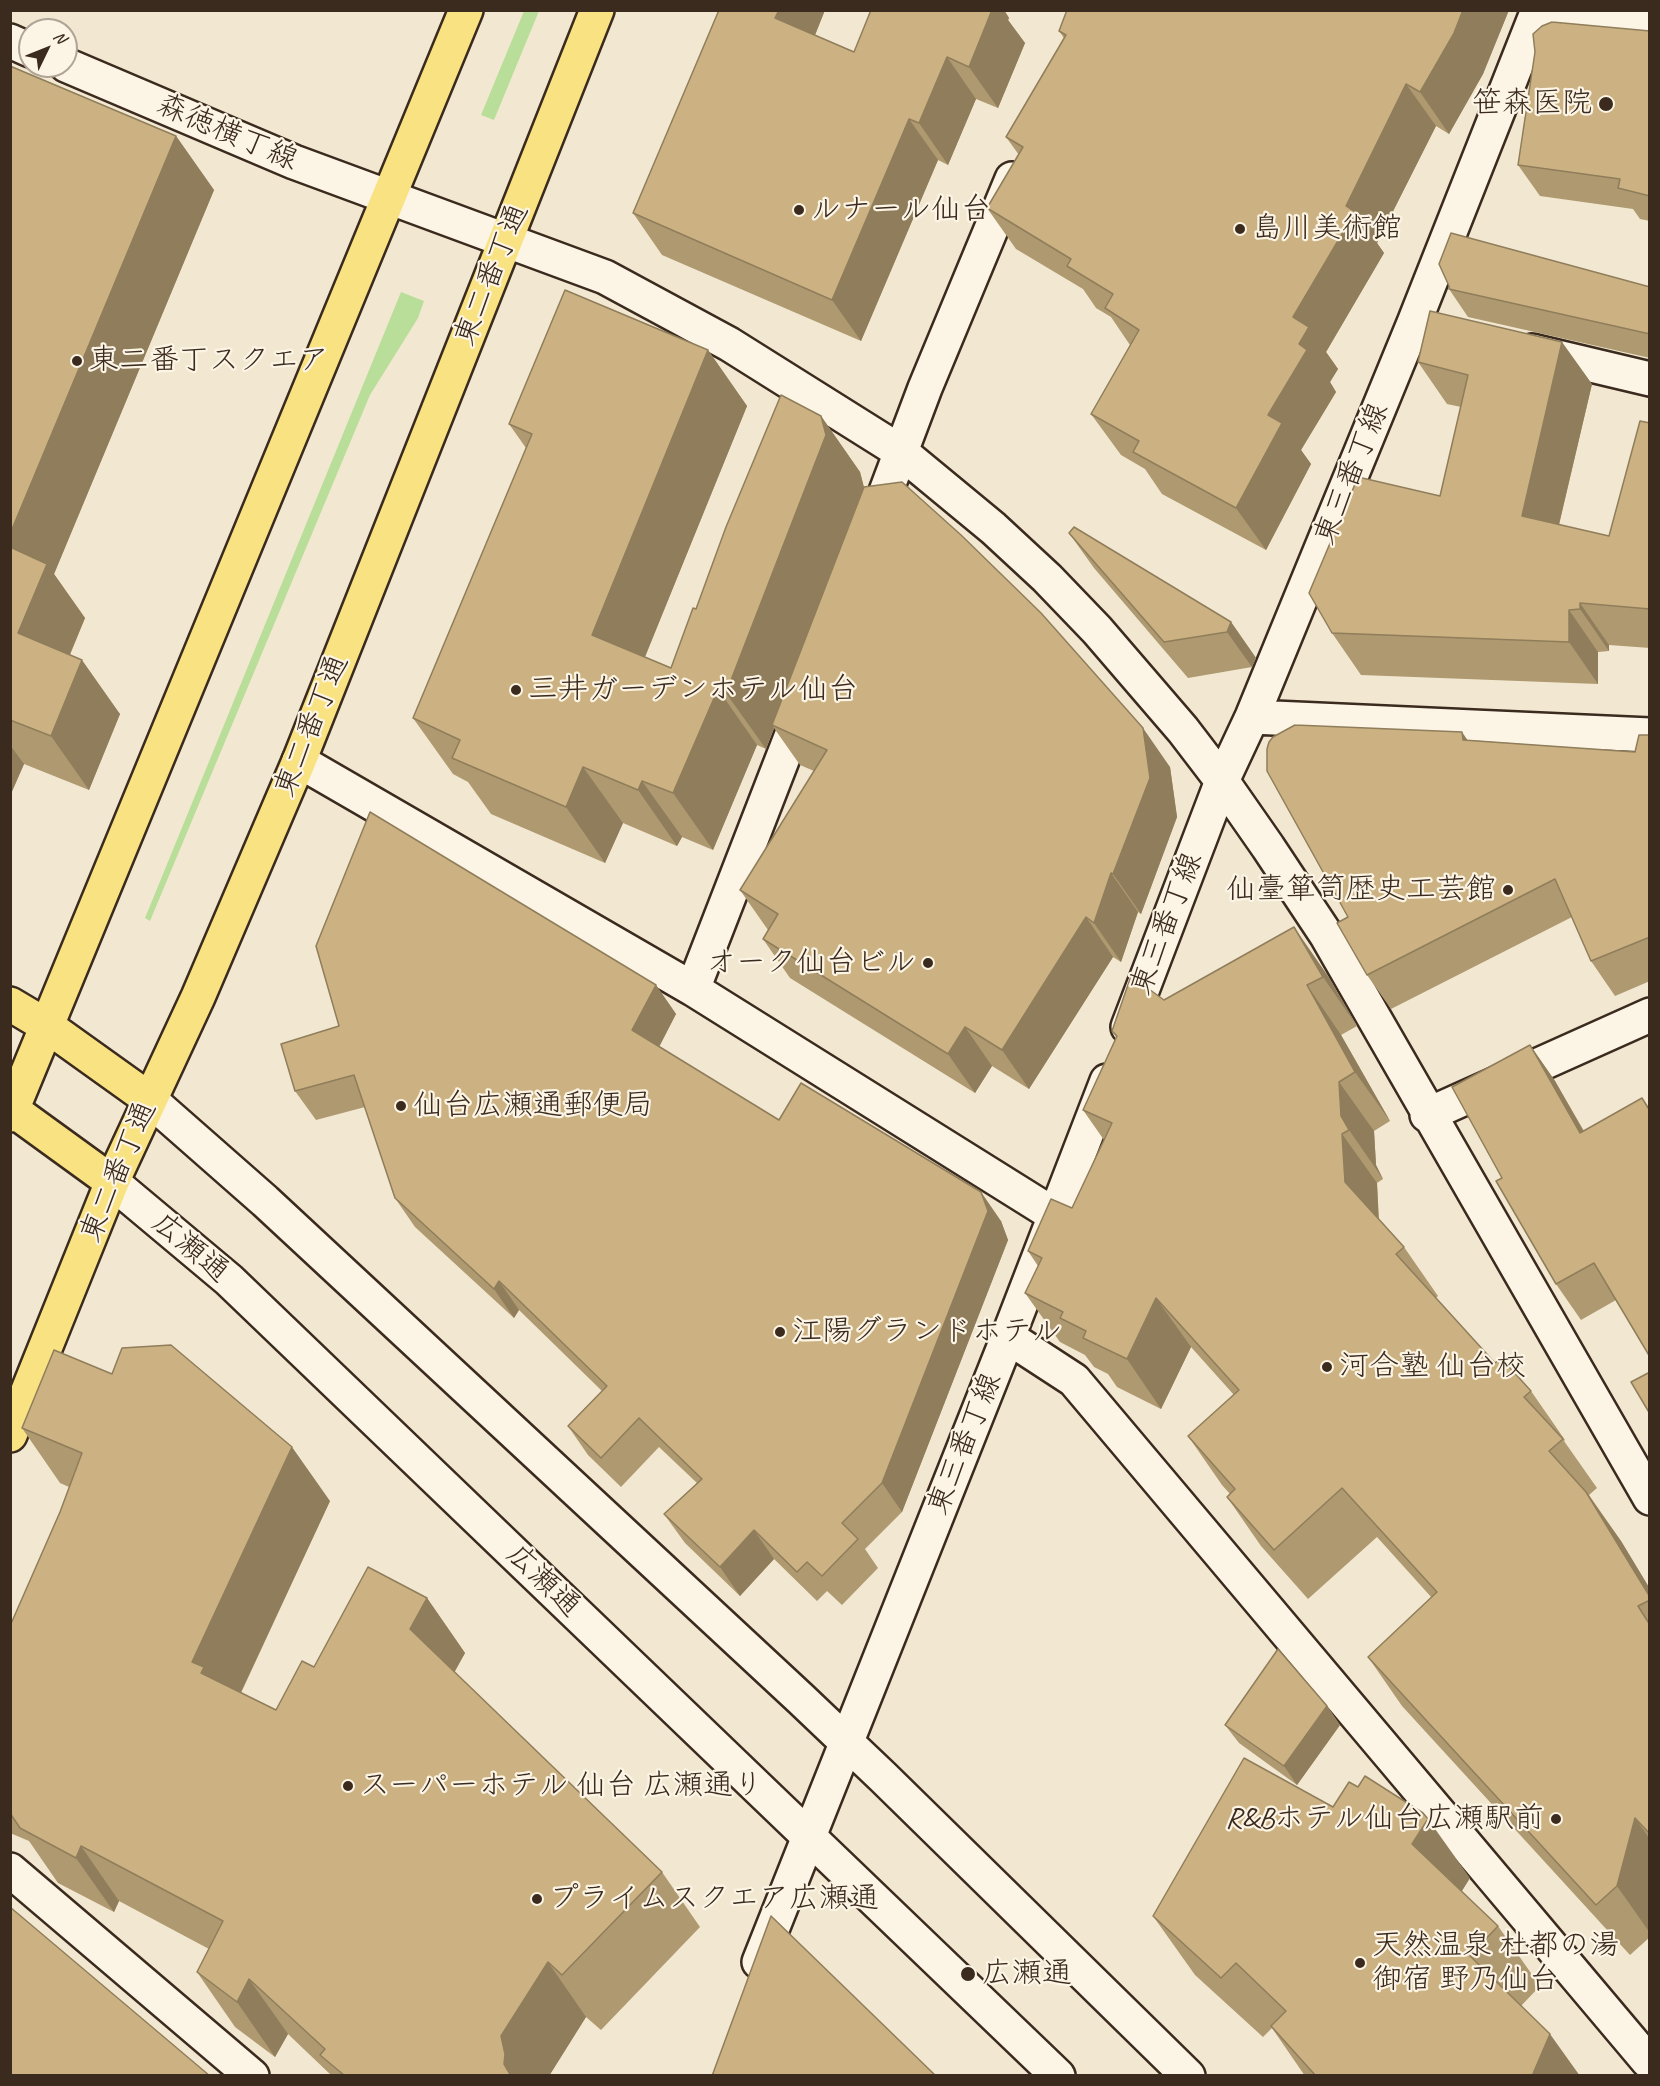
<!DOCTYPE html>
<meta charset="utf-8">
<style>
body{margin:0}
#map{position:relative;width:1660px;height:2086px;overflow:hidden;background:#f2e8d1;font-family:Caveat,sans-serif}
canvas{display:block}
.frame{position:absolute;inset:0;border:12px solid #3b2a1e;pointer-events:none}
.north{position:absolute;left:18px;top:18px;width:60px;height:60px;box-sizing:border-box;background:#fcf5e5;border:2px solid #afa495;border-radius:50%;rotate:47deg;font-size:16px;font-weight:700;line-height:24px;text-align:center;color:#3b2a1e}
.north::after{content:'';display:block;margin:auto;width:21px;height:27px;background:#3b2a1e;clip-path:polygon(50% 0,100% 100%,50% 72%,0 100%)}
</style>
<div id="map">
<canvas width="1660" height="2086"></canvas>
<div class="frame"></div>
<div class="north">N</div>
</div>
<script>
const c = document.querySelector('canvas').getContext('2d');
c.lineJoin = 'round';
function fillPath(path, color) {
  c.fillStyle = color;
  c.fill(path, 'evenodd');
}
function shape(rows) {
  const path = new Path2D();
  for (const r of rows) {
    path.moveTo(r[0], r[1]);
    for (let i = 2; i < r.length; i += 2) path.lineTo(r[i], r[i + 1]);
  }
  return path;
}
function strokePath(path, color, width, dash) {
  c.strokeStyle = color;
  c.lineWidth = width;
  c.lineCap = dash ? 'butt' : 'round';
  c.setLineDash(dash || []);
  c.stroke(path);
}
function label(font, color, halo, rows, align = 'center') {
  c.font = font + ' Caveat,"Klee One",sans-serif';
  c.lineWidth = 4.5;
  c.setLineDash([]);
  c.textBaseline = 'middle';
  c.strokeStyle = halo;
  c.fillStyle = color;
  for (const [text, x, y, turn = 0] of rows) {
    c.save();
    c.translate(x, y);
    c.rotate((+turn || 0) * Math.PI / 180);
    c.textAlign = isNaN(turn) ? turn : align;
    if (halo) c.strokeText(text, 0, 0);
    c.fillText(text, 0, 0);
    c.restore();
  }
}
const green = shape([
 [524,11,539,11,494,120,481,115],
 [401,292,424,301,418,318,370,395,150,921,145,918]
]);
const minor = shape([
 [1536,16,1650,28],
 [10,41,30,50],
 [66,65,294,162,605,277,729,344,901,452,993,528,1047,578,1097,630,1183,730,1222,781,1268,847,1327,936,1650,1498],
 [1532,351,1650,379],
 [873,526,925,388,1012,179],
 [1252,717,1650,735],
 [299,761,693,989,1056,1216],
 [693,989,803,706],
 [1128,1027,1222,781,1252,717,1414,323,1538,10],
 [149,1099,265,1201,801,1699,883,1777,1188,2076],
 [1427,1115,1650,1015],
 [112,1182,229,1280,1058,2076],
 [1008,1337,1074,1380,1648,2061],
 [10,1870,252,2076],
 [759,1962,1008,1337,1107,1081]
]);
const highway = shape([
 [10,1004,47,1026,149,1099],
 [10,1108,112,1182],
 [10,1115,466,10],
 [10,1435,112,1182,198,997,299,761,597,10]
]);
const wall = shape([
 [719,10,825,10,815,35,854,52,871,10,1004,10,1009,18,1008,20,1025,43,998,108,976,99,948,165,938,160,861,341,662,255,633,213],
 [1067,10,1509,10,1483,74,1449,134,1436,126,1377,243,1384,253,1326,352,1338,369,1330,382,1336,392,1301,450,1311,464,1266,550,1162,494,1145,469,1121,455,1091,414,1130,345,1111,317,1096,308,1083,289,1016,249,987,208,1019,155,1006,137,1064,38,1059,31],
 [1650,31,1650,221,1640,219,1633,209,1540,196,1518,165],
 [10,66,176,136,214,190,54,574,85,618,70,655,120,714,89,790,24,764,10,796],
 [1449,286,1650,287,1650,358,1468,317,1449,289],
 [708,350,747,406,645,657,671,668,696,609,821,416,860,472,864,488,1170,767,1177,817,1141,914,1138,912,1121,962,1113,957,1029,1089,992,1066,975,1093,790,978,763,939,768,930,740,890,814,771,800,765,774,728,766,749,757,745,713,850,682,837,677,846,623,823,605,863,491,814,468,782,453,774,413,718,526,448,509,424],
 [1418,362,1592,384,1559,525,1609,536,1650,423,1650,648,1609,645,1609,651,1598,652,1598,684,1361,675,1332,633,1440,496,1461,407,1447,404],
 [1069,533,1231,622,1256,658,1252,667,1188,678,1094,568],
 [1650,735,1650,981,1615,996,1591,961,1572,917,1391,1009,1367,975,1348,917,1468,740,1635,752],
 [1328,976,1357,1026,1341,1035,1390,1121,1374,1131,1376,1165,1383,1179,1377,1183,1379,1219,1404,1247,1438,1296,1436,1298,1495,1363,1531,1391,1565,1440,1564,1441,1597,1488,1589,1495,1621,1541,1650,1589,1650,1937,1630,1955,1402,1706,1368,1657,1432,1598,1377,1537,1308,1599,1261,1546,1227,1497,1230,1494,1222,1485,1188,1436,1234,1395,1191,1347,1161,1409,1117,1387,1108,1374,1094,1367,1085,1355,1060,1342,1025,1293,1038,1266,1028,1251,1072,1208,1104,1140,1083,1110,1116,1037,1112,1031,1164,1000],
 [656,985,676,1014,659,1046,779,1120,1001,1221,1008,1240,902,1512,865,1549,878,1568,842,1605,827,1591,817,1601,774,1559,740,1596,685,1543,664,1514,697,1483,659,1447,621,1487,588,1455,568,1426,602,1391,519,1310,514,1318,415,1227,395,1198,365,1107,316,1120,295,1091],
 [1530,1045,1555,1081,1584,1131,1642,1098,1650,1109,1650,1357,1616,1300,1581,1320,1556,1284,1502,1178],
 [22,1428,330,1501,241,1693,276,1710,314,1667,427,1598,465,1653,454,1672,662,1872,700,1927,601,2030,586,2017,549,2076,332,2076,288,2034,275,2057,235,2027,197,1972,209,1949,119,1901,114,1912,58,1883,29,1841,10,1833,10,1626,60,1512,69,1487,60,1483],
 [1327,1706,1340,1725,1297,1785,1239,1743,1225,1725],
 [1470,1878,1461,1891,1498,1926,1540,1986,1521,2006,1580,2076,1305,2076,1272,2028,1263,2037,1195,1975,1153,1916]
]);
const shadedWall = shape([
 [779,10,825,10,805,60,775,18],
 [986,10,1004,10,1009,18,1008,20,1025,43,998,108,969,67],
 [1463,10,1509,10,1483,74,1449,134,1420,92],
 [947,57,976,99,948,165,919,123],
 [1406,84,1436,126,1377,243,1384,253,1326,352,1338,369,1330,382,1336,392,1301,450,1311,464,1266,550,1236,508,1268,415,1299,344,1293,317,1346,206],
 [909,119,938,160,861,341,832,300],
 [176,136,214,190,54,574,85,618,56,687,18,633,10,552,10,534],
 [1562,342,1592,384,1551,558,1522,516],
 [708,350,747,406,631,691,592,635],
 [821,416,860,472,865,491,772,725,774,728,766,749,726,693],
 [1580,603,1609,645,1609,651,1580,609],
 [1569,610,1598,652,1598,684,1569,642],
 [1231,622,1256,658,1252,667,1227,632],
 [82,660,120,714,89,790,51,736],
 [718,689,757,745,713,850,673,793],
 [1143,728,1170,767,1177,817,1141,914,1113,874],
 [1462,732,1486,767,1463,740],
 [10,745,24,764,10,796],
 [583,767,623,823,605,863,566,807],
 [642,781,682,837,677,846,638,790],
 [1111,873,1138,912,1121,962,1094,923],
 [1086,917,1113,957,1029,1089,1002,1050],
 [1294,927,1328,976,1357,1026,1323,977],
 [656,985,676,1014,653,1059,632,1030],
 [1307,985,1341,1035,1390,1121,1355,1072],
 [965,1027,992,1066,975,1093,948,1054],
 [1530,1045,1555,1081,1605,1169,1580,1133],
 [1339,1082,1374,1131,1376,1165,1383,1179,1349,1130,1341,1116],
 [1342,1134,1377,1183,1379,1231,1345,1182],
 [981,1192,1001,1221,1008,1240,902,1512,882,1483],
 [499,1281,519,1310,514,1318,494,1289],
 [1156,1298,1191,1347,1161,1409,1127,1359],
 [292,1447,330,1501,233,1709,192,1662],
 [1586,1492,1621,1541,1650,1589,1650,1597],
 [754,1530,774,1559,740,1596,720,1567],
 [427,1598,465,1653,448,1684,410,1629],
 [1327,1706,1340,1725,1297,1785,1284,1766],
 [1635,1818,1650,1839,1650,1933,1617,1886],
 [1428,1819,1470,1878,1454,1904,1412,1844],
 [81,1846,119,1901,114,1912,76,1858],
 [548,1962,586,2017,549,2076,511,2076,504,2064,501,2036],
 [249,1979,288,2034,275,2057,237,2002],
 [1550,2034,1580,2076,1532,2076]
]);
const building = shape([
 [719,10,779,10,775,18,854,52,871,10,992,10,969,67,947,57,919,123,909,119,832,300,633,213,719,10],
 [1067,10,1463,10,1454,33,1420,92,1406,84,1346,206,1355,212,1293,317,1309,327,1299,344,1307,350,1268,415,1282,423,1236,508,1133,452,1139,441,1091,414,1139,330,1105,308,1113,294,1067,266,1071,259,987,208,1023,147,1006,137,1066,35,1059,31,1067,10],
 [1552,22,1650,31,1650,196,1618,188,1620,179,1518,165,1535,52,1533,34,1542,26,1552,22],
 [10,66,176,136,10,534,10,66],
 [1451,233,1650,287,1650,334,1449,289,1449,286,1439,264,1451,233],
 [565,290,708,350,592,635,671,668,693,608,696,609,726,527,781,395,821,416,826,435,726,693,718,689,673,793,642,781,638,790,583,767,566,807,452,758,460,740,413,718,532,434,509,424,565,290],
 [1430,311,1562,342,1522,516,1609,536,1640,421,1650,423,1650,609,1580,603,1580,609,1569,610,1569,642,1332,633,1309,593,1358,477,1440,496,1468,375,1418,362,1430,311],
 [902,482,961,535,1041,613,1143,728,1150,778,1113,874,1111,873,1094,923,1086,917,1002,1050,965,1027,948,1054,763,939,778,914,740,890,827,750,772,725,864,487,902,482],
 [1074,527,1231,622,1227,632,1164,642,1069,533,1074,527],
 [10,547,47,564,18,633,82,660,51,736,10,720,10,547],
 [1295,725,1462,732,1463,740,1635,752,1639,735,1650,735,1650,937,1591,961,1555,879,1367,975,1337,923,1348,917,1267,771,1267,749,1269,742,1273,737,1295,725],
 [370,812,656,985,632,1030,779,1120,801,1083,981,1192,988,1211,882,1483,842,1523,858,1539,822,1576,807,1562,797,1572,754,1530,720,1567,664,1514,702,1479,639,1418,601,1458,568,1426,607,1386,499,1281,494,1289,395,1198,354,1075,295,1091,281,1044,339,1026,316,946,370,812],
 [1294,927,1323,977,1307,985,1355,1072,1339,1082,1341,1116,1349,1130,1342,1134,1345,1182,1404,1247,1396,1254,1495,1363,1501,1358,1531,1391,1524,1397,1563,1439,1549,1451,1586,1492,1650,1597,1650,1600,1638,1606,1650,1625,1650,1834,1635,1818,1617,1886,1596,1905,1368,1657,1437,1592,1342,1488,1274,1550,1227,1497,1235,1489,1188,1436,1239,1390,1156,1298,1127,1359,1083,1338,1086,1331,1060,1318,1063,1312,1025,1293,1042,1258,1028,1251,1051,1199,1072,1208,1112,1123,1083,1110,1117,1036,1112,1031,1131,976,1164,1000,1294,927],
 [1530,1045,1580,1133,1642,1098,1650,1111,1650,1357,1594,1263,1556,1284,1496,1181,1502,1178,1452,1087,1530,1045],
 [171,1345,292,1447,192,1662,204,1667,201,1673,276,1710,302,1661,314,1667,368,1567,427,1598,410,1629,662,1872,562,1975,548,1962,501,2036,505,2054,504,2064,511,2076,345,2076,320,2055,325,2049,249,1979,237,2002,197,1972,223,1921,81,1846,76,1858,20,1828,10,1813,10,1626,60,1512,82,1453,22,1428,54,1350,112,1374,122,1348,171,1345],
 [1650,1372,1650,1414,1631,1382,1650,1372],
 [1278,1649,1327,1706,1284,1766,1225,1725,1278,1649],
 [1244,1758,1333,1807,1349,1782,1358,1787,1365,1776,1423,1813,1428,1819,1412,1844,1498,1926,1470,1956,1550,2034,1532,2076,1316,2076,1271,2026,1286,2011,1236,1963,1221,1978,1153,1916,1244,1758],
 [10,1907,210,2076,10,2076,10,1907],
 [771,1916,936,2076,712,2076,771,1916]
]);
const markers = [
 [1606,104,8,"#3b2a1e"],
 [799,210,6,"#3b2a1e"],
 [1240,229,6,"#3b2a1e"],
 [77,361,6,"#3b2a1e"],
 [516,690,6,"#3b2a1e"],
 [1508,890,6,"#3b2a1e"],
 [928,963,6,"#3b2a1e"],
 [401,1106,6,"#3b2a1e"],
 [780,1332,6,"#3b2a1e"],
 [1327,1367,6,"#3b2a1e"],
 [348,1786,6,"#3b2a1e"],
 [1556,1819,6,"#3b2a1e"],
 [537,1899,6,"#3b2a1e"],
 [1360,1963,6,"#3b2a1e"],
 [968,1974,8,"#3b2a1e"]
];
const poiNames = [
 ["笹森医院",1592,104,"right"],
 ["ルナール仙台",811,210],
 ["島川美術館",1252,229],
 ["東二番丁スクエア",89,361],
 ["三井ガーデンホテル仙台",528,690],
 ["仙臺箪笥歴史工芸館",1496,890,"right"],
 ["オーク仙台ビル",916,963,"right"],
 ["仙台広瀬通郵便局",413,1106],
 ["江陽グランドホテル",792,1332],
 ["河合塾 仙台校",1339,1367],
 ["スーパーホテル 仙台 広瀬通り",360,1786],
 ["R&Bホテル仙台広瀬駅前",1544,1819,"right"],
 ["プライムスクエア広瀬通",549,1899],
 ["天然温泉 杜都の湯",1372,1946],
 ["御宿 野乃仙台",1372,1980],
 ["広瀬通",982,1974]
];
const streetNames = [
 ["森徳横丁線",227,133,23],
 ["東二番丁通",492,275,-68],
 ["東三番丁線",1352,474,-68],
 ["東二番丁通",312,726,-68],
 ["東三番丁線",1167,924,-69],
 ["東二番丁通",119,1172,-67],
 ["広瀬通",190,1248,40],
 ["東三番丁線",965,1444,-68],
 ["広瀬通",543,1581,44]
];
fillPath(green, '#b9de99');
strokePath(minor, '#3b2a1e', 38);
strokePath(highway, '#3b2a1e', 38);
strokePath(minor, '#fcf5e5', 33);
strokePath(highway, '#f8e281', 33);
fillPath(wall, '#af9970');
fillPath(shadedWall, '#8f7d5b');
fillPath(building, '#ccb282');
strokePath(building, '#8f7d5b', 1.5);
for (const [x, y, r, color] of markers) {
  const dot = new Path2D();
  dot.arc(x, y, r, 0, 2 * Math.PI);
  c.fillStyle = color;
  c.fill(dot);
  strokePath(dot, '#fcf5e5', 2);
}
label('30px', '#3b2a1e', '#fcf5e5', poiNames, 'left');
label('30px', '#3b2a1e', '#fcf5e5', streetNames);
</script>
